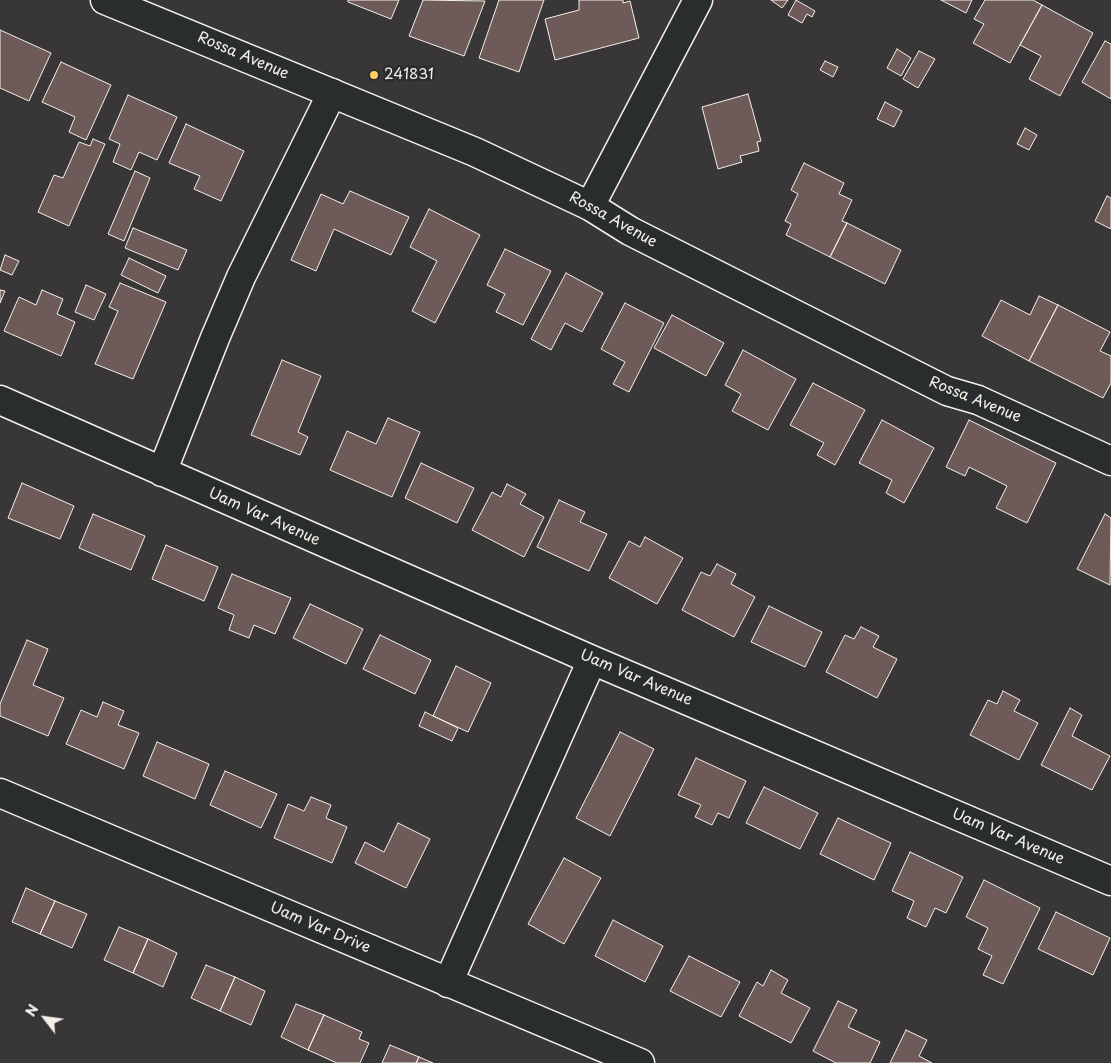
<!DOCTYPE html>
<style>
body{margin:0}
#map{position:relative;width:1111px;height:1063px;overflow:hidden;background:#383637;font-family:"Playpen Sans",sans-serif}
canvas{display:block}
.north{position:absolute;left:20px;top:993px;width:50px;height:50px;-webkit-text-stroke:4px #2a2d2e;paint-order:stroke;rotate:300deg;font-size:14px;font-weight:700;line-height:20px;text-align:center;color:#f4f1e8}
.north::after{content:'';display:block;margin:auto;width:18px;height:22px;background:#f4f1e8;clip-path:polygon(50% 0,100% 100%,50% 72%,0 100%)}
</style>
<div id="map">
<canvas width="1111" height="1063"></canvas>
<div class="north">N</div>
</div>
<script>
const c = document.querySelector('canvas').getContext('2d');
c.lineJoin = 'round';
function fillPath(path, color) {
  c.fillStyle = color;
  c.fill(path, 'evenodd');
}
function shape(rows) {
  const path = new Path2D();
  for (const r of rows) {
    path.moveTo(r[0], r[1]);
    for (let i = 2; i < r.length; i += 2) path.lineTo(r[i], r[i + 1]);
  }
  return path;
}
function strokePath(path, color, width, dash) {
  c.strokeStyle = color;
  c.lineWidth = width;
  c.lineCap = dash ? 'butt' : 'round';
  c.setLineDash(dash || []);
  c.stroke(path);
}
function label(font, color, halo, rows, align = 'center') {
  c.font = font + ' "Playpen Sans",sans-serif';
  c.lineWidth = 5;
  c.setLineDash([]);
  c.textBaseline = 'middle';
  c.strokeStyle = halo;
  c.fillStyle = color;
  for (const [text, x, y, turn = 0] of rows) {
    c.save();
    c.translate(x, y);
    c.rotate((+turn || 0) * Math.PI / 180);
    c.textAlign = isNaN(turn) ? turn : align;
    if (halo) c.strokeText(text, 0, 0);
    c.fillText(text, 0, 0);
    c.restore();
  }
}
const building = shape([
 [348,0,399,0,391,19,348,2,348,0],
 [423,0,485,1,464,56,409,36,423,0],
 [499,0,544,0,519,72,479,58,499,0],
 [579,0,623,0,623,3,630,1,639,38,555,60,545,19,579,10,579,0],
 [771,0,788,0,782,8,771,0],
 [796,0,815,11,812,17,807,14,802,23,788,15,796,0],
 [941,0,972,0,966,13,941,0],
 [985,0,1033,0,1042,5,1010,63,973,43,984,24,974,19,985,0],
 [1042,5,1093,33,1060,96,1029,79,1041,56,1020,45,1042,5],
 [0,30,51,53,29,101,0,88,0,30],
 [1105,41,1111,44,1111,99,1082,82,1105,41],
 [897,49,911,58,901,76,887,68,897,49],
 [919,51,935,59,918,88,903,79,919,51],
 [825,61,838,67,833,77,820,70,825,61],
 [61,62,111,85,86,140,69,132,75,117,42,102,61,62],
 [748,94,761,141,757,142,759,151,740,156,742,162,718,169,702,107,748,94],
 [128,95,177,117,157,160,139,152,131,170,113,162,120,144,109,139,128,95],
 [885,102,902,111,894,127,877,119,885,102],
 [186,124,244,151,221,201,194,189,200,176,169,163,186,124],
 [1025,128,1037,135,1029,150,1017,144,1025,128],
 [93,139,105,144,69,226,38,212,54,175,63,178,79,142,90,146,93,139],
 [804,163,844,183,839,194,852,200,842,221,847,223,830,257,786,235,791,224,785,221,798,194,791,190,804,163],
 [135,171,150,178,124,241,108,234,135,171],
 [350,191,409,217,391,255,334,229,316,271,291,260,321,194,343,204,350,191],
 [1107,196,1111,198,1111,229,1095,221,1107,196],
 [429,209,480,235,435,323,412,311,437,261,410,247,429,209],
 [847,223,901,250,885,284,830,257,847,223],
 [133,228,187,250,178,270,125,248,133,228],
 [505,249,551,271,523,325,496,312,505,294,487,285,505,249],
 [5,255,19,261,12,275,0,270,5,255],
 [129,258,166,276,158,293,121,275,129,258],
 [566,273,603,293,582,332,565,323,551,350,531,339,566,273],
 [120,283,166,302,133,379,95,364,118,311,109,307,120,283],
 [86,285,106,294,94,320,75,312,86,285],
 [0,290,5,291,0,303,0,290],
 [42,290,63,299,57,314,75,322,61,356,4,331,19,297,36,305,42,290],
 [1039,296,1058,305,1029,361,982,336,1001,300,1030,315,1039,296],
 [625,303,664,323,629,392,613,384,625,362,601,349,625,303],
 [1058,305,1110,332,1100,351,1111,356,1111,383,1103,398,1029,361,1058,305],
 [672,315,724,343,706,376,654,348,672,315],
 [743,350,796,379,768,430,732,411,741,394,725,385,743,350],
 [282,360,321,376,298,432,308,437,300,455,251,435,282,360],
 [813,383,865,410,835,465,817,455,824,443,790,425,813,383],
 [388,418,420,432,392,497,330,470,347,431,376,444,388,418],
 [882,420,934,448,904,503,886,493,892,480,859,463,882,420],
 [969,420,1056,463,1027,523,996,508,1007,486,969,467,965,476,946,467,969,420],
 [421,463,474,488,457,523,405,498,421,463],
 [22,483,74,506,60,539,8,518,22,483],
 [507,484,526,494,520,504,544,517,524,557,472,530,492,492,501,497,507,484],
 [559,500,585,512,580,522,607,534,589,571,537,547,559,500],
 [93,514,145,536,131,570,79,548,93,514],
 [1105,514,1111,518,1110,585,1077,569,1105,514],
 [645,537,683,558,657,604,609,578,629,541,640,547,645,537],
 [166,545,218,567,204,601,152,579,166,545],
 [717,564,736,574,731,584,755,597,734,637,682,610,701,572,710,576,717,564],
 [232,574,291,598,275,634,254,625,249,638,229,630,234,615,218,608,232,574],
 [310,604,363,629,346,664,293,638,310,604],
 [769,606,822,632,805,667,751,642,769,606],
 [861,627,879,636,873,647,897,659,877,698,826,672,845,635,854,639,861,627],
 [380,635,431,660,415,694,363,669,380,635],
 [27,640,48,649,33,685,64,698,48,736,0,716,0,704,27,640],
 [456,666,491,683,468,732,433,716,456,666],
 [1003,691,1020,700,1014,711,1038,723,1019,760,970,735,988,700,997,704,1003,691],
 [103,702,124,711,118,725,139,733,124,769,66,744,81,710,97,717,103,702],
 [1070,708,1082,715,1072,736,1110,756,1092,790,1041,765,1070,708],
 [425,712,458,728,452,741,419,726,425,712],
 [620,732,654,749,610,836,576,818,620,732],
 [157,742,209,764,195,799,143,776,157,742],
 [696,758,746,781,729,818,718,813,712,825,695,817,701,805,678,795,696,758],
 [225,771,277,794,261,828,210,805,225,771],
 [764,787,818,813,800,849,746,823,764,787],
 [311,797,331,805,326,818,347,827,332,863,274,838,288,804,304,811,311,797],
 [838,818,891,843,874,880,820,854,838,818],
 [398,823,430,839,406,888,355,863,365,842,384,852,398,823],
 [910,852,963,877,946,913,935,908,926,927,907,918,914,901,892,891,910,852],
 [564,858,601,878,564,944,528,924,564,858],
 [984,880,1040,908,1003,984,983,975,992,956,978,949,988,928,966,917,984,880],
 [26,888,55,901,40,934,12,922,26,888],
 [55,901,87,914,72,948,40,934,55,901],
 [1056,912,1110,938,1093,975,1038,949,1056,912],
 [613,920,663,946,645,982,595,956,613,920],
 [119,927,148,939,133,973,104,960,119,927],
 [148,939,177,953,163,987,133,973,148,939],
 [689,956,740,982,721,1017,670,991,689,956],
 [206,965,235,977,220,1011,191,998,206,965],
 [771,970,788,980,781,993,810,1008,791,1043,739,1016,757,982,763,986,771,970],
 [235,977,265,991,251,1025,220,1011,235,977],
 [838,1001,857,1010,848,1027,880,1042,870,1063,836,1063,813,1051,838,1001],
 [296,1004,324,1015,308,1050,281,1037,296,1004],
 [324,1015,362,1032,359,1039,369,1043,360,1063,337,1063,308,1050,324,1015],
 [906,1030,927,1040,919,1056,932,1063,890,1063,906,1030],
 [390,1045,419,1057,416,1063,382,1063,390,1045],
 [419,1057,433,1063,416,1063,419,1057]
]);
const minor = shape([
 [590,206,698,0],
 [0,400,592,660,1111,881],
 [162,472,215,338,241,277,332,93],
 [0,793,640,1063],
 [448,983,592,660]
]);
const tertiary = shape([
 [105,0,475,152,590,206,630,231,947,391,978,400,1111,461]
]);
const markers = [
 [374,75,5,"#ffd166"]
];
const streetNames = [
 ["Rossa Avenue",243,56,23],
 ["Rossa Avenue",613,220,29],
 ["Rossa Avenue",975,400,22],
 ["Uam Var Avenue",264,517,24],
 ["Uam Var Avenue",636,678,23],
 ["Uam Var Avenue",1008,837,23],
 ["Uam Var Drive",320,928,23]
];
const poiNames = [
 ["241831",384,75]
];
fillPath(building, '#6e5b59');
strokePath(building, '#f4f1e8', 1);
strokePath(minor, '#f4f1e8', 31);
strokePath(tertiary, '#f4f1e8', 31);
strokePath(minor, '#2a2d2e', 28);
strokePath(tertiary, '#2a2d2e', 28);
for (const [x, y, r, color] of markers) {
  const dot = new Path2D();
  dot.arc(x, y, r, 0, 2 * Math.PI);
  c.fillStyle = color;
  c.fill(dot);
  strokePath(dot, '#2a2d2e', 2);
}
label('15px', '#f4f1e8', '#2a2d2e', streetNames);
label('15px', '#f4f1e8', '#2a2d2e', poiNames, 'left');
</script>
